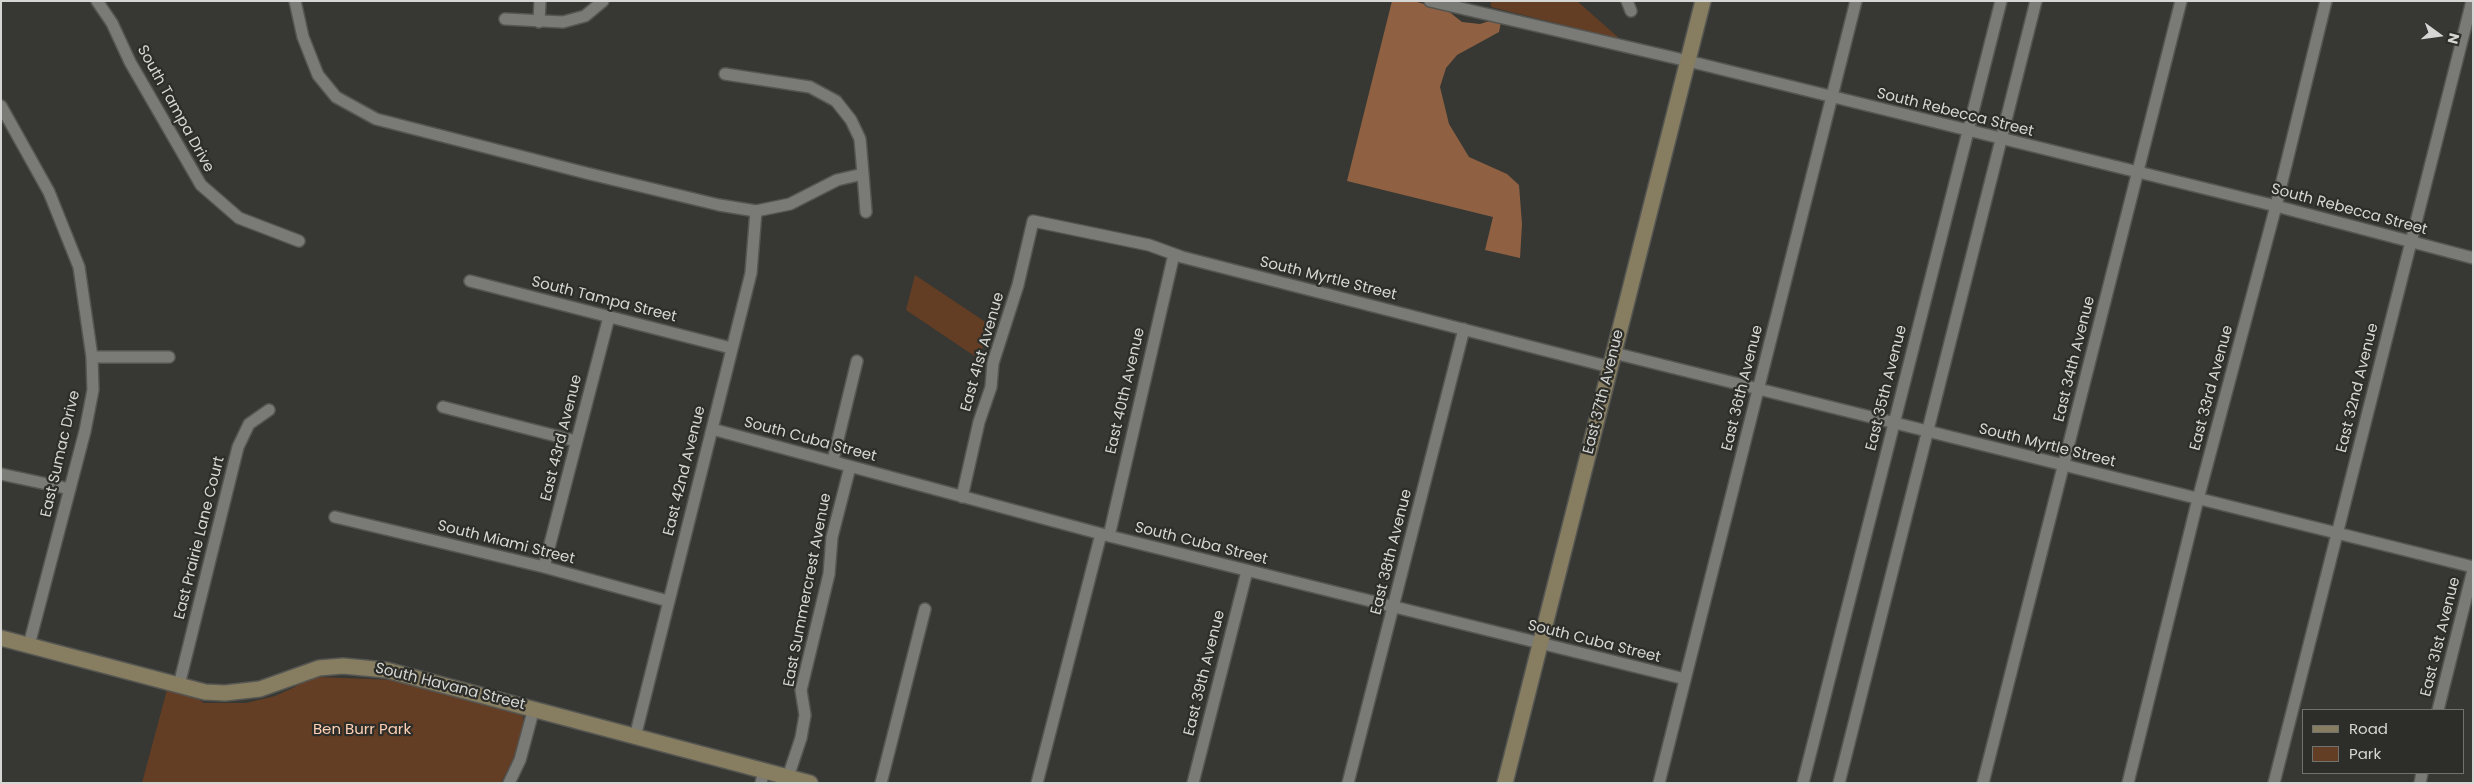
<!DOCTYPE html>
<style>
body{margin:0}
#map{position:relative;width:2474px;height:784px;overflow:hidden;background:#373834;font-family:Poppins,sans-serif}
canvas{display:block}
.frame{position:absolute;inset:0;border:2px solid #d6d7d4;pointer-events:none}
.legend{position:absolute;left:2302px;top:709px;width:162px;height:65px;box-sizing:border-box;background:#2d2e2a;border:1px solid #71726e;margin:0;padding:6px 9px;list-style:none;font-size:15px;color:#d6d7d4}
.legend li{display:flex;align-items:center;gap:10px;height:25px}
.legend b{width:25px;border:1px solid #71726e}
.north{position:absolute;left:2414px;top:10px;width:50px;height:50px;-webkit-text-stroke:4px #2d2e2a;paint-order:stroke;rotate:104deg;font-size:14px;font-weight:700;line-height:20px;text-align:center;color:#d6d7d4}
.north::after{content:'';display:block;margin:auto;width:18px;height:22px;background:#d6d7d4;clip-path:polygon(50% 0,100% 100%,50% 72%,0 100%)}
</style>
<div id="map">
<canvas width="2474" height="784"></canvas>
<div class="frame"></div>
<ul class="legend">
<li><b style="height:6px;background:#877d60"></b>Road</li>
<li><b style="height:14px;background:#643e24"></b>Park</li>
</ul>
<div class="north">N</div>
</div>
<script>
const c = document.querySelector('canvas').getContext('2d');
c.lineJoin = 'round';
function fillPath(path, color) {
  c.fillStyle = color;
  c.fill(path, 'evenodd');
}
function shape(rows) {
  const path = new Path2D();
  for (const r of rows) {
    path.moveTo(r[0], r[1]);
    for (let i = 2; i < r.length; i += 2) path.lineTo(r[i], r[i + 1]);
  }
  return path;
}
function strokePath(path, color, width, dash) {
  c.strokeStyle = color;
  c.lineWidth = width;
  c.lineCap = dash ? 'butt' : 'round';
  c.setLineDash(dash || []);
  c.stroke(path);
}
function label(font, color, halo, rows, align = 'center') {
  c.font = font + ' Poppins,sans-serif';
  c.lineWidth = 4.5;
  c.setLineDash([]);
  c.textBaseline = 'middle';
  c.strokeStyle = halo;
  c.fillStyle = color;
  for (const [text, x, y, turn = 0] of rows) {
    c.save();
    c.translate(x, y);
    c.rotate((+turn || 0) * Math.PI / 180);
    c.textAlign = isNaN(turn) ? turn : align;
    if (halo) c.strokeText(text, 0, 0);
    c.fillText(text, 0, 0);
    c.restore();
  }
}
const green = shape([
 [1491,1,1577,1,1620,39,1491,7],
 [915,275,990,325,979,359,906,310],
 [317,677,394,680,522,712,524,722,514,757,501,783,142,783,167,690,195,697,204,703,246,703,275,696,295,687,302,681]
]);
const forest = shape([
 [1392,1,1413,1,1447,10,1462,22,1480,24,1493,20,1501,22,1499,32,1457,55,1446,68,1440,87,1449,124,1469,157,1507,174,1519,185,1522,224,1520,258,1485,250,1493,217,1347,181]
]);
const street = shape([
 [97,1,112,23,130,62,201,185,239,218,299,241],
 [295,1,303,37,318,75,336,97,376,119,586,173,719,205,756,211,790,204,837,180,863,174,866,212],
 [1430,1,1688,61,2276,206,2473,258],
 [1627,1,1631,11],
 [505,19,563,22,585,16,603,1],
 [539,22,540,1],
 [725,74,810,87,836,101,851,120,860,139,863,174],
 [1,106,49,192,79,267,92,357,93,390,85,431,29,645],
 [470,281,731,348],
 [1614,353,2473,567],
 [92,357,169,357],
 [443,407,576,441],
 [712,429,1109,536,1685,679],
 [833,460,857,361],
 [1,474,70,489],
 [962,497,979,422,991,387,993,363,1018,285,1033,221,1149,245,1182,257,1610,367],
 [335,517,544,567,668,601],
 [1109,536,1174,254],
 [544,567,609,317],
 [179,685,238,447,249,424,269,410],
 [2438,710,2473,570],
 [635,737,751,273,756,211],
 [788,777,801,738,805,715,801,690,829,574,832,537,850,467],
 [509,783,520,760,534,708],
 [761,783,764,771],
 [881,783,925,609],
 [1037,783,1101,534],
 [1193,783,1247,571],
 [1348,783,1464,329],
 [1659,783,1856,1],
 [1803,783,2001,1],
 [1839,783,2036,1],
 [1983,783,2181,1],
 [2128,783,2198,499,2276,206,2326,1],
 [2274,783,2472,1],
 [2420,783,2422,773]
]);
const secondary = shape([
 [1,638,205,692,225,693,260,689,319,668,343,666,386,670,810,783],
 [1505,783,1703,1]
]);
const streetNames = [
 ["South Tampa Drive",175,109,61],
 ["South Rebecca Street",1955,113,14],
 ["South Rebecca Street",2349,210,15],
 ["South Myrtle Street",1328,279,14],
 ["South Tampa Street",604,300,14],
 ["East 41st Avenue",983,352,-74],
 ["East 34th Avenue",2075,359,-76],
 ["East 36th Avenue",1743,388,-76],
 ["East 35th Avenue",1887,388,-76],
 ["East 33rd Avenue",2212,388,-75],
 ["East 32nd Avenue",2358,388,-76],
 ["East 40th Avenue",1126,391,-77],
 ["East 37th Avenue",1604,392,-76],
 ["East 43rd Avenue",562,438,-76],
 ["South Cuba Street",810,440,15],
 ["South Myrtle Street",2047,446,14],
 ["East Sumac Drive",61,454,-77],
 ["East 42nd Avenue",685,471,-76],
 ["East Prairie Lane Court",200,538,-76],
 ["South Miami Street",506,543,14],
 ["South Cuba Street",1201,544,14],
 ["East 38th Avenue",1392,552,-76],
 ["East Summercrest Avenue",808,590,-79],
 ["East 31st Avenue",2441,637,-76],
 ["South Cuba Street",1594,642,14],
 ["East 39th Avenue",1205,673,-76],
 ["South Havana Street",450,687,14]
];
const parkNames = [
 ["Ben Burr Park",362,730]
];
fillPath(green, '#643e24');
fillPath(forest, '#8f6142');
strokePath(street, '#555652', 14);
strokePath(secondary, '#555652', 18);
strokePath(street, '#7a7b76', 11);
strokePath(secondary, '#877d60', 15);
label('15px', '#d6d7d4', '#2d2e2a', streetNames);
label('15px', '#fdd0b4', '#2d2e2a', parkNames);
</script>
